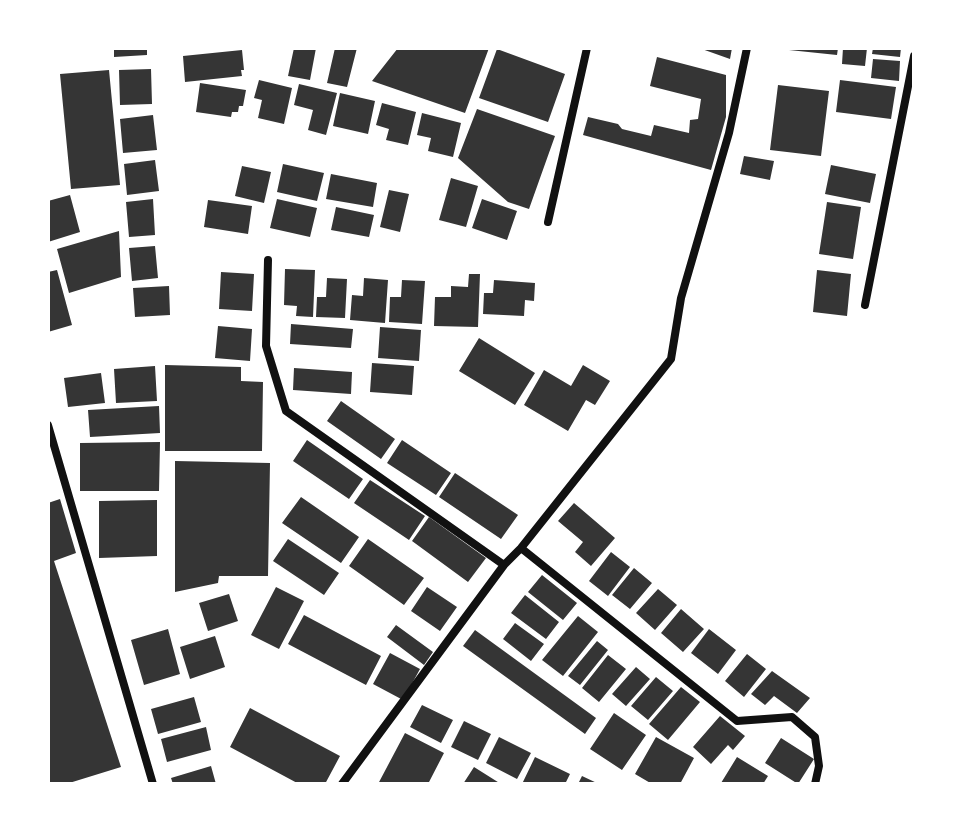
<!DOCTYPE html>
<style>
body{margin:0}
#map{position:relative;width:962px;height:832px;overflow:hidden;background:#fff;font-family:Commissioner,sans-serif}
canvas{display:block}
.frame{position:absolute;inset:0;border:50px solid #fff;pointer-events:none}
</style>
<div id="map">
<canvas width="962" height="832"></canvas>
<div class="frame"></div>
</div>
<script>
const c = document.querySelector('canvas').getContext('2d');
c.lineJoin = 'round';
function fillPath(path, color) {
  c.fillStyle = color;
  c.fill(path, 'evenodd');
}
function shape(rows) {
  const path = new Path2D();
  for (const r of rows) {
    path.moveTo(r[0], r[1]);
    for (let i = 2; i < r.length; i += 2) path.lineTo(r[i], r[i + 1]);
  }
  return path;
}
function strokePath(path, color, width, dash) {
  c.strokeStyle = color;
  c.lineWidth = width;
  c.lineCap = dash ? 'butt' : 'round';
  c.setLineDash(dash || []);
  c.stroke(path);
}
const building = shape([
 [114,48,147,48,147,55,114,57],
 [294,48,316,48,310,80,288,76],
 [335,48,357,48,347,87,327,83],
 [398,48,489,48,465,113,372,81],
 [699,48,732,48,730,59],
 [789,48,838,48,837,55,789,50],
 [843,48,867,48,865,66,842,64],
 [873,48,901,48,900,57,872,54],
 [497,49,565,74,548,122,479,98],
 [242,50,244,70,241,70,242,76,185,82,183,56],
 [657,57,726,75,726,117,711,170,583,135,588,117,618,124,622,129,651,136,654,125,689,133,690,120,698,119,701,99,650,86],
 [873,59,900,61,899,81,871,78],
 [151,69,152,104,120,105,119,70],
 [109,70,120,185,71,189,60,74],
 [259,80,292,88,284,124,258,118,262,100,254,98],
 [840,80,896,87,891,119,836,112],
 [200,83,246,90,243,106,239,106,238,112,232,112,231,117,196,112],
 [299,84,337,93,326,135,308,130,313,110,294,105],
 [778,85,829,91,821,156,770,150],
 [340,93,375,101,368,134,333,126],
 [382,103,416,112,408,145,386,140,389,129,376,125],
 [477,109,555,136,529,209,508,202,458,158],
 [422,113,461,123,453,157,428,151,431,138,417,135],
 [153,115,157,150,123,153,120,119],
 [744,156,774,161,770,180,740,174],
 [155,160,159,191,127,195,124,164],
 [283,164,324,173,317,201,277,192],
 [831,165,876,174,870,203,825,194],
 [242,166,271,172,264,203,235,196],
 [331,174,377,183,373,207,326,199],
 [451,178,478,186,466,227,439,220],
 [389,190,409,194,400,232,380,227],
 [70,195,80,232,48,242,48,201],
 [153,199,155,235,129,237,126,202],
 [277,199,317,208,310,237,270,228],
 [482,199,517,211,507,240,472,228],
 [208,200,252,206,248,234,204,227],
 [827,202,861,207,853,259,819,254],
 [336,207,374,215,369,237,331,230],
 [119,231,121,277,69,293,57,249],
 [155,246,158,278,132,281,129,248],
 [285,269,315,270,313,317,296,316,297,306,284,305],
 [57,270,72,325,48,332,48,272],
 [817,270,851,274,847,316,813,312],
 [221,272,254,274,252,311,219,309],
 [469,274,480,274,478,327,434,326,435,297,451,297,451,286,468,287],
 [327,278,347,279,345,318,316,317,317,297,326,297],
 [364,278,388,280,385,323,350,320,352,295,363,296],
 [402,280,425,281,422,324,389,322,390,297,401,297],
 [494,280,535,283,534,301,525,300,524,316,483,314,484,293,493,293],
 [169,286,170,315,135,317,133,288],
 [291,324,353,329,351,348,290,344],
 [218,326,252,329,250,361,215,358],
 [380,327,421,330,419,361,378,358],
 [479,338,535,373,515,405,459,371],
 [372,363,414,366,412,395,370,392],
 [165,365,241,367,241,381,263,382,262,451,165,451],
 [583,365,610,381,595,405,586,400,568,431,524,405,544,370,571,386],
 [155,366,157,401,116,403,114,369],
 [294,368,352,372,351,394,293,390],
 [101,373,105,403,68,407,64,378],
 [341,401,395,439,381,459,327,421],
 [159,406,160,433,90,437,88,410],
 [307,440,363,479,349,499,293,461],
 [402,440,451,473,436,495,387,463],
 [160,442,159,491,80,491,80,443],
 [175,461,270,463,268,576,219,576,218,583,175,592],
 [455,473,518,515,501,539,439,497],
 [370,480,425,516,409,540,354,503],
 [301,497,359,537,341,563,282,523],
 [60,499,76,553,54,561,121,767,66,784,48,784,48,503],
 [157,500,157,556,99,558,99,501],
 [574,503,615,538,591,566,575,552,583,542,558,521],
 [429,517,486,558,468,582,412,541],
 [288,539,339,573,324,595,273,561],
 [368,539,424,578,404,605,349,566],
 [611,552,630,567,608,596,589,581],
 [634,568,652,583,630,609,612,595],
 [542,575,577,603,563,620,528,592],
 [276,587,304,601,279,649,251,635],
 [427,587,457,607,440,631,411,611],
 [658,589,677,605,655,630,636,613],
 [229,594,238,621,208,631,199,603],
 [525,595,559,622,546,639,511,613],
 [681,609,704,629,683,652,661,633],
 [304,615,381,656,366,685,288,644],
 [578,616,598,632,563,676,542,660],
 [515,623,544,644,531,661,503,639],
 [396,625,433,652,424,665,387,637],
 [168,629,180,674,144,685,131,640],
 [709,629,736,650,718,674,691,653],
 [475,630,596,718,585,734,463,646],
 [215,636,225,667,190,679,180,647],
 [597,641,608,650,580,685,568,676],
 [390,653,420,669,403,700,373,684],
 [747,654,766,669,744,697,725,681],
 [608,655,626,669,599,702,582,688],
 [636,667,650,679,626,706,612,694],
 [772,671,810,698,797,713,774,696,765,705,751,694],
 [656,677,673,691,648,720,631,706],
 [681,687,700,702,668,740,649,724],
 [194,697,201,722,158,734,151,709],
 [422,705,453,720,441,743,410,727],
 [250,708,340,756,325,784,299,784,230,747],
 [614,713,646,735,622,770,590,749],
 [720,716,745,736,733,750,728,745,711,764,693,747],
 [464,721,491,734,478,760,451,747],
 [206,727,211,750,167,762,161,739],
 [405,733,444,753,428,784,378,784],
 [499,737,531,753,517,779,486,763],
 [656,737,694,758,680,784,652,784,635,774],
 [781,738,814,759,798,784,765,763],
 [535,757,570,774,565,784,522,784],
 [737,757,768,776,763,784,721,783],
 [211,766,216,784,173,784,171,778],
 [474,767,501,784,463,784],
 [582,776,599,784,578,784]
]);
const minor = shape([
 [548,222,587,48],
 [268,260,266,346,286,411,504,565],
 [865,305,914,56],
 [48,425,153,784],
 [521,548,737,721,792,717,815,737,819,766,815,784],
 [342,784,504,565,521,548,671,359,681,298,729,133,747,48]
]);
fillPath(building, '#353535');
strokePath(minor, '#111', 8);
</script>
